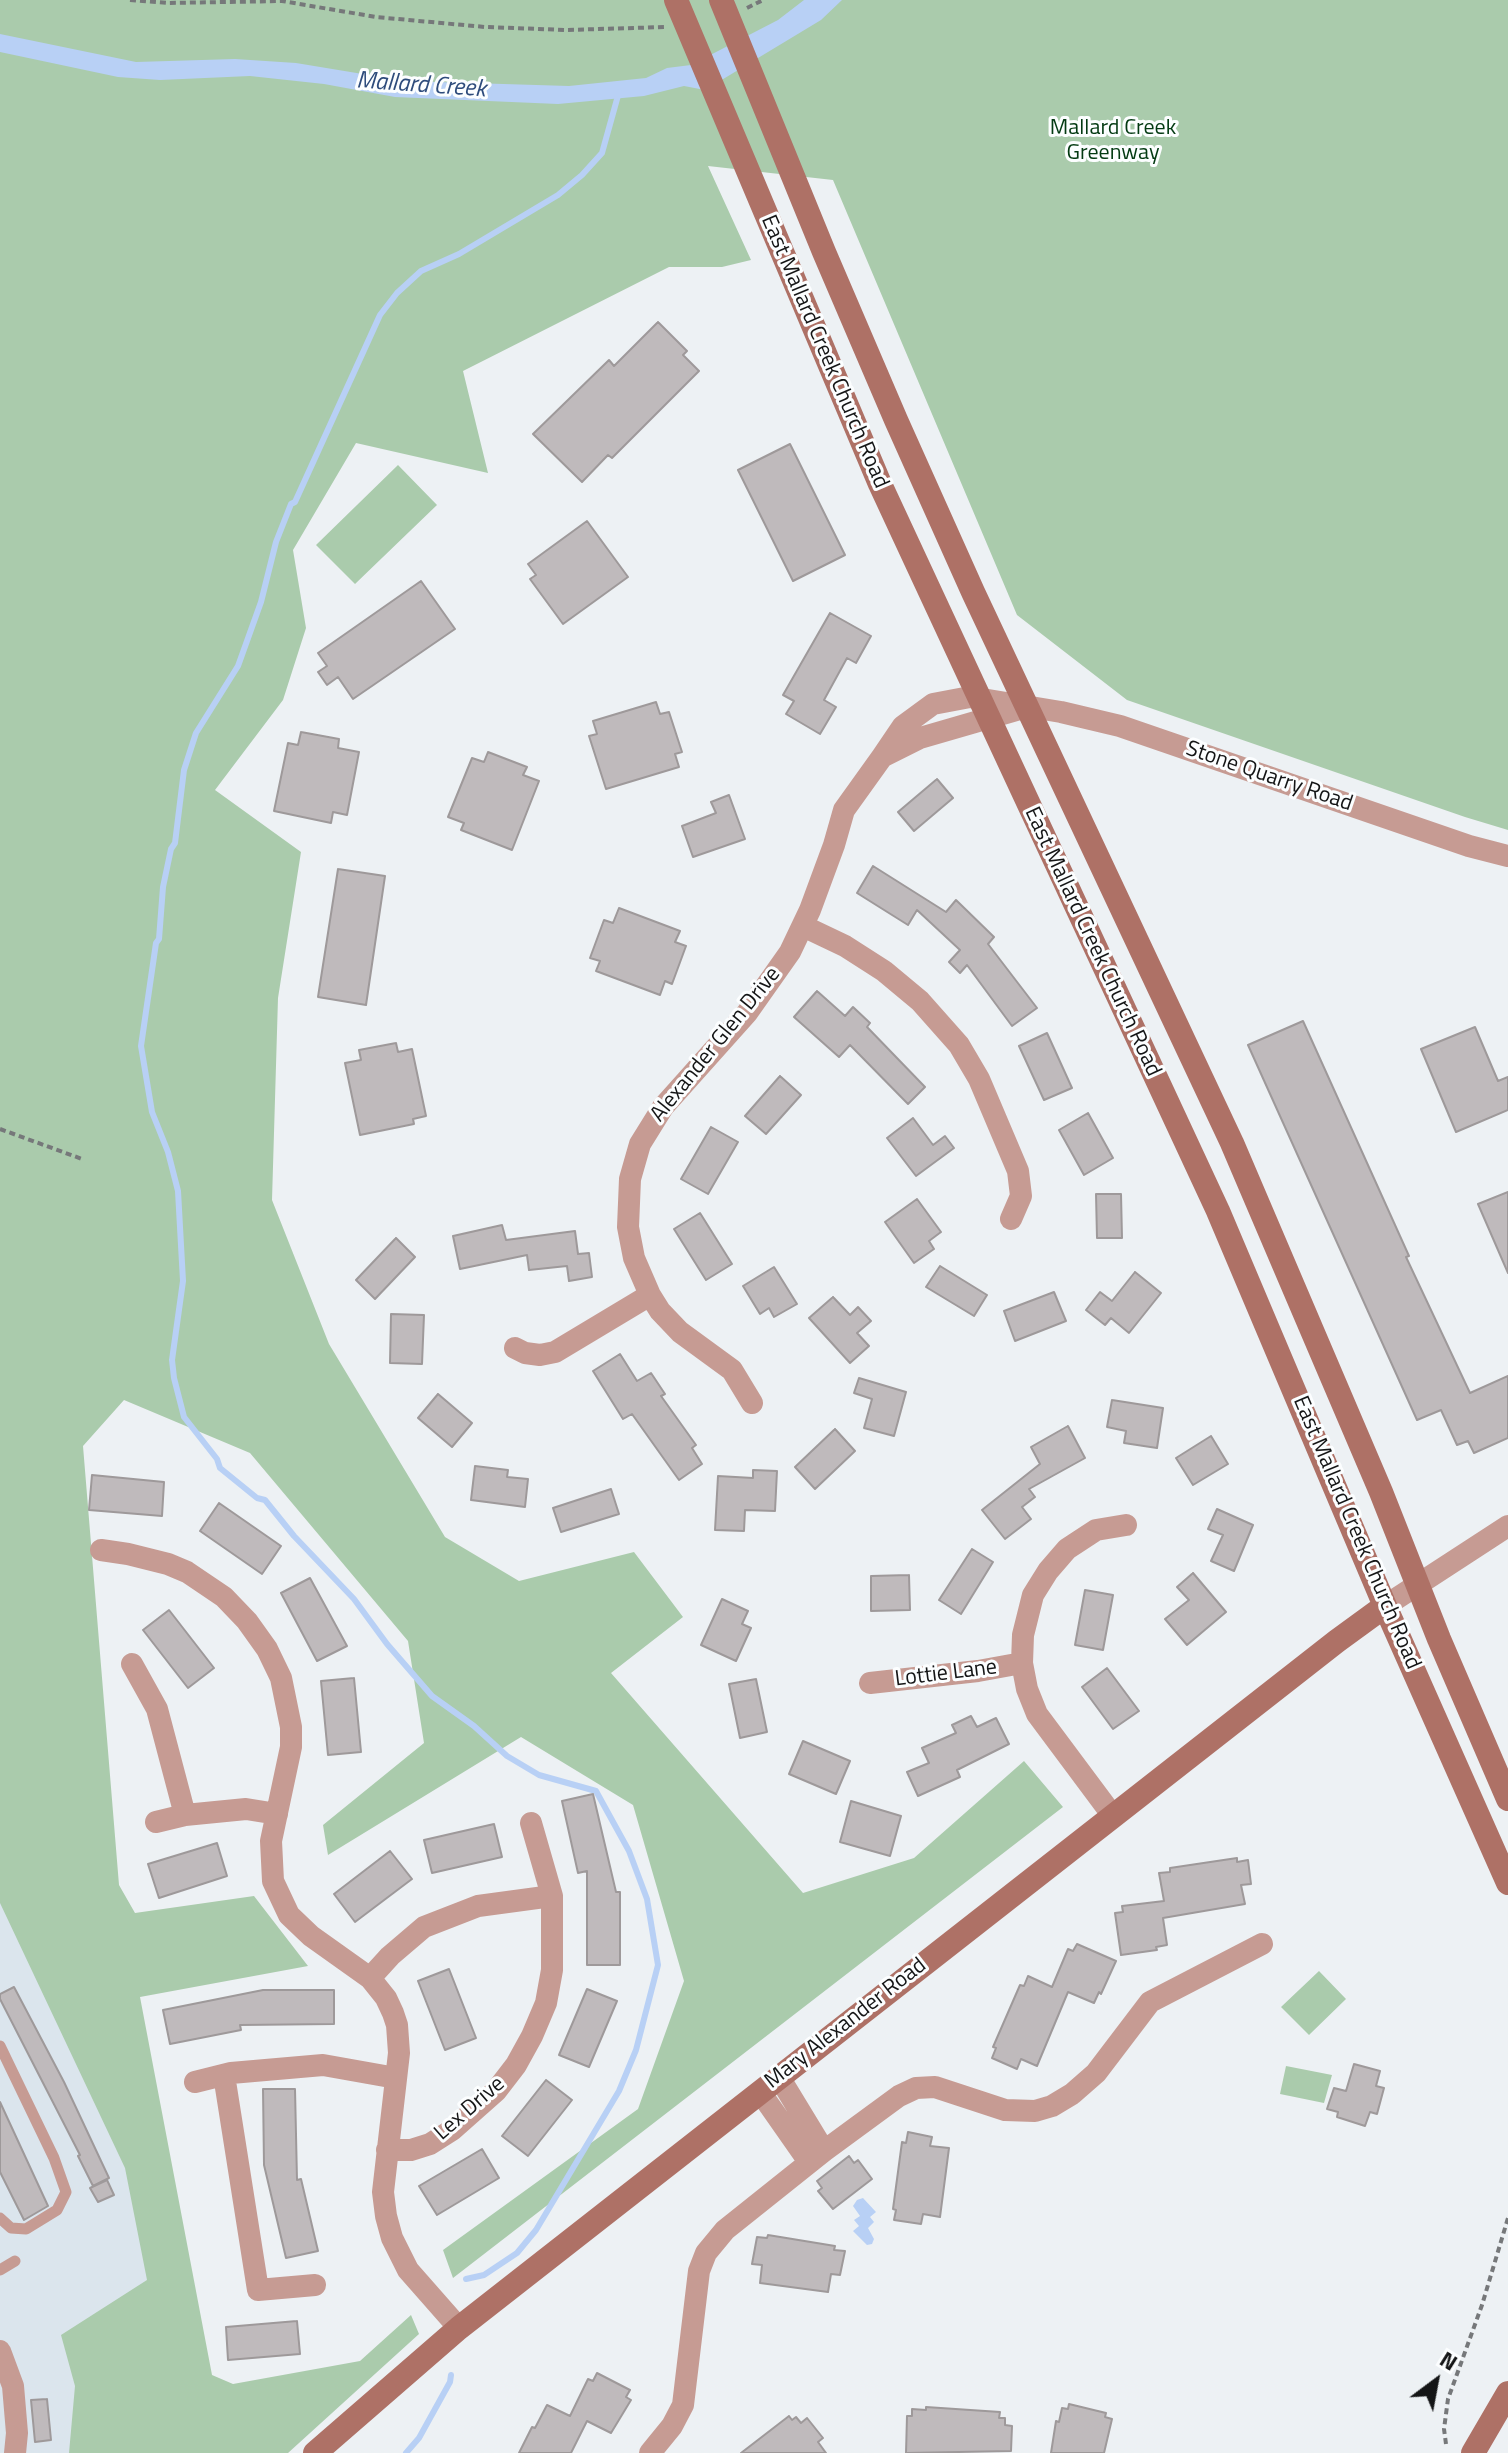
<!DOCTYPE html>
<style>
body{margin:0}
#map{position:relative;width:1508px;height:2453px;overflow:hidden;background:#edf1f4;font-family:"Titillium Web",sans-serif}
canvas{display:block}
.north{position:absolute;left:1396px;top:2341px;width:80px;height:80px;-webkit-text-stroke:6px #fcfeff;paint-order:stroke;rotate:32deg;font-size:22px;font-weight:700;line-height:32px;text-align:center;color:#141516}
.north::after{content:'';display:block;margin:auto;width:28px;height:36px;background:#141516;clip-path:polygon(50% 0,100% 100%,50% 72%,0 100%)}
</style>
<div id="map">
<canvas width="1508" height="2453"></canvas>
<div class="north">N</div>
</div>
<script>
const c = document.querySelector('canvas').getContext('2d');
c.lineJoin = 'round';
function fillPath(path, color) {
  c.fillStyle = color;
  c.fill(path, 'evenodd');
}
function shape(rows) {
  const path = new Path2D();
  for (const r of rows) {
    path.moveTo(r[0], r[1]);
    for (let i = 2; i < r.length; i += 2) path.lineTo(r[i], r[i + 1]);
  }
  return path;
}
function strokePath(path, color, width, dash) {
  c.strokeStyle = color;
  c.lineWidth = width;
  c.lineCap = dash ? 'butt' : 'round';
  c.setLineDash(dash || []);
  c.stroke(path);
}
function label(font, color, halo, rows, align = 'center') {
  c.font = font + ' "Titillium Web",sans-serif';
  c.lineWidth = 6;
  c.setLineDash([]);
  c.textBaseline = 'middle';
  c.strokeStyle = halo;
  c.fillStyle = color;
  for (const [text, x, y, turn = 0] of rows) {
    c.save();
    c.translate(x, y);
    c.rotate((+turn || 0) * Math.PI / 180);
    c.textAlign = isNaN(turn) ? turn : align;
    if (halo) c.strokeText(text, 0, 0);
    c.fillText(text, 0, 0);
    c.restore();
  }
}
const built = shape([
 [0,1395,119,1885,215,2453,0,2453]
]);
const green = shape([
 [0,0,1508,0,1508,830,1465,817,1127,700,1017,615,833,180,708,166,751,260,722,267,669,267,463,371,488,473,356,443,293,550,306,628,283,700,215,790,301,852,278,998,272,1200,329,1344,445,1537,519,1581,634,1552,683,1617,611,1673,803,1893,914,1858,1024,1761,1063,1807,453,2278,443,2250,638,2109,684,1981,633,1805,521,1737,328,1855,323,1825,424,1743,408,1641,250,1453,124,1400,83,1446,119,1885,135,1913,254,1896,308,1966,140,1997,212,2375,233,2384,360,2361,411,2315,419,2334,288,2453,69,2453,75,2386,61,2335,147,2280,125,2168,0,1903],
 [398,465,437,505,355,584,316,545],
 [1319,1971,1346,1999,1309,2035,1281,2007],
 [1286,2066,1332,2075,1324,2103,1280,2094]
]);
const water = shape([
 [804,0,842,0,821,20,705,90,684,86,644,96,558,104,395,97,324,84,250,76,160,80,118,77,0,52,0,34,136,62,235,59,296,63,405,81,569,86,646,78,667,68,691,65,778,20],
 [863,2198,876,2212,870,2217,874,2222,868,2228,874,2239,872,2244,867,2245,853,2231,859,2226,854,2220,860,2216,853,2206,857,2200]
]);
const stream = shape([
 [466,2279,484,2275,517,2253,536,2230,619,2091,636,2050,658,1965,647,1899,629,1851,596,1791,539,1775,507,1756,474,1726,432,1696,387,1644,354,1599,294,1536,265,1500,257,1498,220,1468,217,1459,184,1417,174,1378,172,1360,183,1281,178,1191,168,1152,152,1112,141,1046,156,943,159,939,163,887,171,849,175,843,184,770,196,733,238,666,261,602,276,542,291,504,295,502,380,315,397,293,421,271,459,254,558,195,582,175,602,153,619,92],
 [406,2453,419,2438,450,2382,451,2375]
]);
const building = shape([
 [658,322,687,351,683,355,699,371,612,458,608,455,582,482,533,434,609,360,614,366,658,322],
 [790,444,845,555,793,581,738,470,790,444],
 [587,521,628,577,563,624,530,579,536,575,528,564,587,521],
 [421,581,455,629,353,699,338,677,327,685,318,672,327,666,318,653,421,581],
 [830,613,871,636,856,663,847,658,824,700,836,707,820,734,786,714,794,701,783,695,830,613],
 [656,702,660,714,669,712,682,752,675,754,679,767,606,789,589,736,597,734,593,721,656,702],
 [301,732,339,739,338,748,359,752,347,815,333,812,331,823,274,811,288,743,298,745,301,732],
 [488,752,527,767,523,775,539,781,512,850,461,830,464,823,448,817,472,758,484,762,488,752],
 [937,779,953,798,914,831,898,812,937,779],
 [729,795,745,839,693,857,682,826,716,813,711,802,729,795],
 [873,866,946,912,956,900,994,937,988,944,1037,1008,1012,1026,967,965,960,973,949,962,960,950,917,910,908,925,857,893,873,866],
 [338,869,385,876,366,1005,318,997,338,869],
 [619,908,680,931,675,942,686,946,672,984,665,981,660,995,596,971,600,961,590,958,604,920,613,923,619,908],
 [817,991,845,1016,853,1007,870,1023,867,1027,925,1087,908,1104,850,1045,839,1057,794,1017,817,991],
 [1303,1021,1409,1256,1406,1257,1470,1393,1508,1376,1508,1438,1474,1453,1468,1441,1457,1445,1441,1410,1417,1420,1248,1045,1303,1021],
 [1475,1027,1498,1081,1508,1077,1508,1110,1456,1132,1421,1049,1475,1027],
 [1047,1033,1072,1088,1044,1100,1019,1046,1047,1033],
 [396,1043,398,1052,412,1049,426,1116,413,1119,414,1124,360,1135,345,1063,361,1060,359,1050,396,1043],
 [780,1076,801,1095,766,1134,745,1116,780,1076],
 [1088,1113,1113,1158,1084,1175,1059,1130,1088,1113],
 [913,1118,933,1145,945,1136,954,1148,916,1176,887,1138,913,1118],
 [711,1127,738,1142,708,1194,681,1179,711,1127],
 [1508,1192,1508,1273,1478,1204,1508,1192],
 [1096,1194,1121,1194,1122,1238,1097,1238,1096,1194],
 [917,1199,941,1232,929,1241,934,1249,914,1263,885,1222,917,1199],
 [700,1213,732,1264,706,1280,674,1229,700,1213],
 [502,1225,506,1240,575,1231,578,1254,589,1253,592,1277,569,1281,567,1266,529,1270,527,1255,460,1269,453,1236,502,1225],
 [396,1238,415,1257,375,1299,356,1280,396,1238],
 [940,1266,987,1295,974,1316,926,1287,940,1266],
 [774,1267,797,1304,774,1317,769,1308,760,1314,743,1286,774,1267],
 [1135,1272,1161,1293,1129,1333,1111,1318,1105,1325,1086,1310,1100,1292,1112,1301,1135,1272],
 [1054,1292,1066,1321,1015,1341,1004,1311,1054,1292],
 [833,1297,850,1315,858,1307,871,1321,857,1333,869,1346,850,1363,809,1318,833,1297],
 [391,1314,424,1315,422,1364,390,1363,391,1314],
 [620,1354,637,1381,651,1373,665,1394,661,1396,696,1445,692,1448,702,1464,679,1480,632,1414,623,1419,593,1371,620,1354],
 [859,1378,906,1392,894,1436,864,1428,872,1399,854,1393,859,1378],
 [438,1394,472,1423,452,1447,418,1418,438,1394],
 [1112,1400,1163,1408,1157,1448,1124,1443,1126,1431,1107,1427,1112,1400],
 [1068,1426,1085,1458,1029,1489,1035,1497,1022,1507,1031,1519,1005,1539,982,1510,1040,1464,1031,1447,1068,1426],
 [835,1429,855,1451,815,1489,795,1467,835,1429],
 [1211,1436,1228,1464,1193,1485,1176,1458,1211,1436],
 [475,1466,508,1470,507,1477,528,1479,525,1507,471,1500,475,1466],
 [753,1470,777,1471,775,1511,745,1510,744,1531,715,1530,718,1476,753,1478,753,1470],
 [92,1475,164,1482,162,1516,89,1510,92,1475],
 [611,1489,619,1514,561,1532,553,1508,611,1489],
 [219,1503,281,1546,262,1574,200,1531,219,1503],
 [1217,1509,1253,1525,1234,1571,1211,1561,1223,1535,1208,1529,1217,1509],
 [972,1549,993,1562,961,1614,939,1600,972,1549],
 [1193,1573,1226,1612,1187,1645,1165,1619,1189,1600,1177,1587,1193,1573],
 [909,1575,910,1610,871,1611,871,1576,909,1575],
 [310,1578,347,1646,317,1661,281,1593,310,1578],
 [1085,1590,1113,1595,1103,1650,1075,1645,1085,1590],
 [722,1599,748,1611,742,1624,751,1628,736,1661,701,1645,722,1599],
 [169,1610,214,1668,188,1688,143,1630,169,1610],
 [1107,1668,1139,1711,1113,1729,1082,1687,1107,1668],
 [354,1678,361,1752,328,1755,321,1681,354,1678],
 [756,1679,767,1732,740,1738,729,1684,756,1679],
 [971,1716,977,1727,996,1718,1009,1744,957,1770,960,1777,918,1796,907,1772,929,1763,922,1748,956,1733,952,1725,971,1716],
 [803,1741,850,1761,836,1794,789,1774,803,1741],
 [593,1794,616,1892,620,1892,620,1965,587,1965,587,1871,578,1873,562,1801,593,1794],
 [851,1801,901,1816,890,1856,840,1842,851,1801],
 [494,1824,502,1857,432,1873,424,1840,494,1824],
 [217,1843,227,1876,159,1898,148,1864,217,1843],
 [390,1851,412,1879,355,1922,334,1894,390,1851],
 [1237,1858,1237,1862,1248,1860,1251,1884,1241,1885,1245,1904,1163,1918,1167,1945,1156,1947,1157,1950,1121,1955,1115,1913,1123,1912,1122,1906,1164,1901,1159,1873,1170,1872,1170,1868,1237,1858],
 [1077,1944,1116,1961,1101,1994,1099,1992,1094,2003,1068,1992,1037,2066,1021,2059,1017,2069,992,2058,996,2048,993,2047,1020,1985,1024,1986,1028,1976,1052,1987,1068,1949,1073,1951,1077,1944],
 [449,1969,476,2038,445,2050,418,1981,449,1969],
 [14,1987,64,2082,109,2178,93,2186,78,2156,80,2155,0,1999,0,1994,14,1987],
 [587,1989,617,2001,589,2067,559,2055,587,1989],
 [263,1990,334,1990,334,2024,240,2025,241,2030,170,2044,163,2010,263,1990],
 [1354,2064,1380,2071,1376,2086,1384,2088,1377,2114,1370,2112,1365,2126,1337,2117,1338,2112,1327,2109,1334,2088,1346,2091,1354,2064],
 [546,2080,572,2100,528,2156,502,2136,546,2080],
 [263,2089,295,2089,297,2180,301,2179,318,2251,286,2258,264,2165,263,2089],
 [0,2102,48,2206,24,2220,0,2172,0,2102],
 [908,2132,932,2137,930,2146,949,2148,940,2217,923,2214,921,2224,894,2220,896,2210,893,2209,902,2142,906,2143,908,2132],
 [482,2149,499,2178,437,2215,419,2186,482,2149],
 [849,2156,854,2163,858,2160,872,2179,833,2209,818,2191,822,2188,817,2181,849,2156],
 [107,2180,114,2195,98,2202,90,2188,107,2180],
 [768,2235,835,2246,834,2250,845,2251,840,2275,831,2274,828,2292,760,2283,762,2265,752,2264,757,2237,767,2238,768,2235],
 [297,2321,300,2354,228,2360,226,2327,297,2321],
 [597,2373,630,2390,626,2397,631,2400,611,2433,587,2421,571,2453,519,2453,532,2427,535,2428,547,2405,570,2416,588,2379,593,2381,597,2373],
 [47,2399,51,2440,35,2442,31,2400,47,2399],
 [1069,2404,1106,2413,1105,2417,1112,2419,1104,2453,1051,2453,1056,2421,1059,2422,1062,2408,1068,2409,1069,2404],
 [926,2407,1000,2412,999,2418,1005,2418,1005,2425,1012,2426,1011,2451,906,2453,907,2416,912,2416,912,2409,926,2410,926,2407],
 [789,2416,792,2420,796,2417,801,2423,807,2418,823,2438,818,2442,826,2453,741,2453,789,2416]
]);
const path = shape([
 [130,0,168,3,282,1,376,17,485,27,567,30,665,27],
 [747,8,763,0],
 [0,1129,82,1159],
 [1446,2444,1444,2429,1448,2399,1482,2305,1508,2218]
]);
const lane = shape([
 [0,2046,54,2158,66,2192,57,2210,26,2229,11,2228,0,2218],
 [0,2270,15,2261]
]);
const street = shape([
 [1027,707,920,738,882,757,903,726,933,704,970,697,1061,712,1120,726,1469,846,1508,856],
 [803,926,845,946,884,971,920,1001,959,1045,979,1079,1018,1171,1021,1196,1011,1219],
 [515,1348,525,1353,540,1355,555,1352,650,1295],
 [752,1403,732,1370,680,1332,660,1311,650,1295,634,1258,628,1227,630,1179,640,1144,663,1107,747,1013,790,952,810,910,834,845,844,810,882,757],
 [101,1550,128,1554,168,1564,187,1572,224,1597,247,1621,267,1649,281,1678,291,1727,291,1747,271,1841,273,1881,289,1915,311,1936,370,1978,386,1998,393,2013,397,2025,399,2053,383,2192,386,2216,392,2238,408,2270,459,2328],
 [1385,1606,1508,1526],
 [132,1664,157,1709,185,1815],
 [870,1683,978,1671,1022,1663],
 [1113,1816,1037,1714,1027,1689,1022,1663,1023,1635,1033,1595,1048,1571,1067,1549,1096,1530,1126,1525],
 [156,1822,185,1815,246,1809,277,1814],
 [370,1978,390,1956,424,1927,478,1906,552,1896],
 [224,2075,258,2290,315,2285],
 [779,2077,824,2151],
 [195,2082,231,2073,323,2065,396,2078],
 [760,2092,809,2162],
 [387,2150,411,2150,430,2144,452,2130,496,2091,516,2065,532,2036,546,2003,552,1970,552,1896,531,1823],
 [0,2351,13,2386,17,2433,15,2453],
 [650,2453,672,2426,683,2405,699,2271,706,2253,725,2230,824,2151,899,2096,916,2088,935,2087,1005,2110,1035,2111,1052,2106,1072,2094,1096,2073,1150,2002,1262,1944]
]);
const secondary = shape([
 [676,0,880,484,1218,1211,1385,1606,1508,1883],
 [721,0,824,252,896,420,973,592,1232,1143,1381,1492,1439,1639,1508,1799],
 [315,2453,459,2328,1337,1641,1385,1606],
 [1473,2453,1508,2393]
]);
const parkNames = [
 ["Mallard Creek",1113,129],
 ["Greenway",1113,154]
];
const streetNames = [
 ["East Mallard Creek Church Road",824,352,67],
 ["Stone Quarry Road",1269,777,19],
 ["East Mallard Creek Church Road",1092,942,65],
 ["Alexander Glen Drive",716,1045,-51],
 ["East Mallard Creek Church Road",1356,1533,67],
 ["Lottie Lane",946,1674,-7],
 ["Mary Alexander Road",846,2024,-38],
 ["Lex Drive",470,2109,-41]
];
const waterNames = [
 ["Mallard Creek",421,86,4]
];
fillPath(built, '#dbe5ed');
fillPath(green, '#aacbac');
fillPath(water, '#b8d0f5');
strokePath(stream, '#b8d0f5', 6);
fillPath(building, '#bfbabc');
strokePath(building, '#9e999a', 2);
strokePath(path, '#76787a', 4, [6, 4]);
strokePath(lane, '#c69b93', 11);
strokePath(street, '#c69b93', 22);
strokePath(secondary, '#ae7166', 24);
label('22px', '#033a12', '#fcfeff', parkNames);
label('22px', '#141516', '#fcfeff', streetNames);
label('italic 24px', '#2e4c7c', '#fcfeff', waterNames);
</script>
